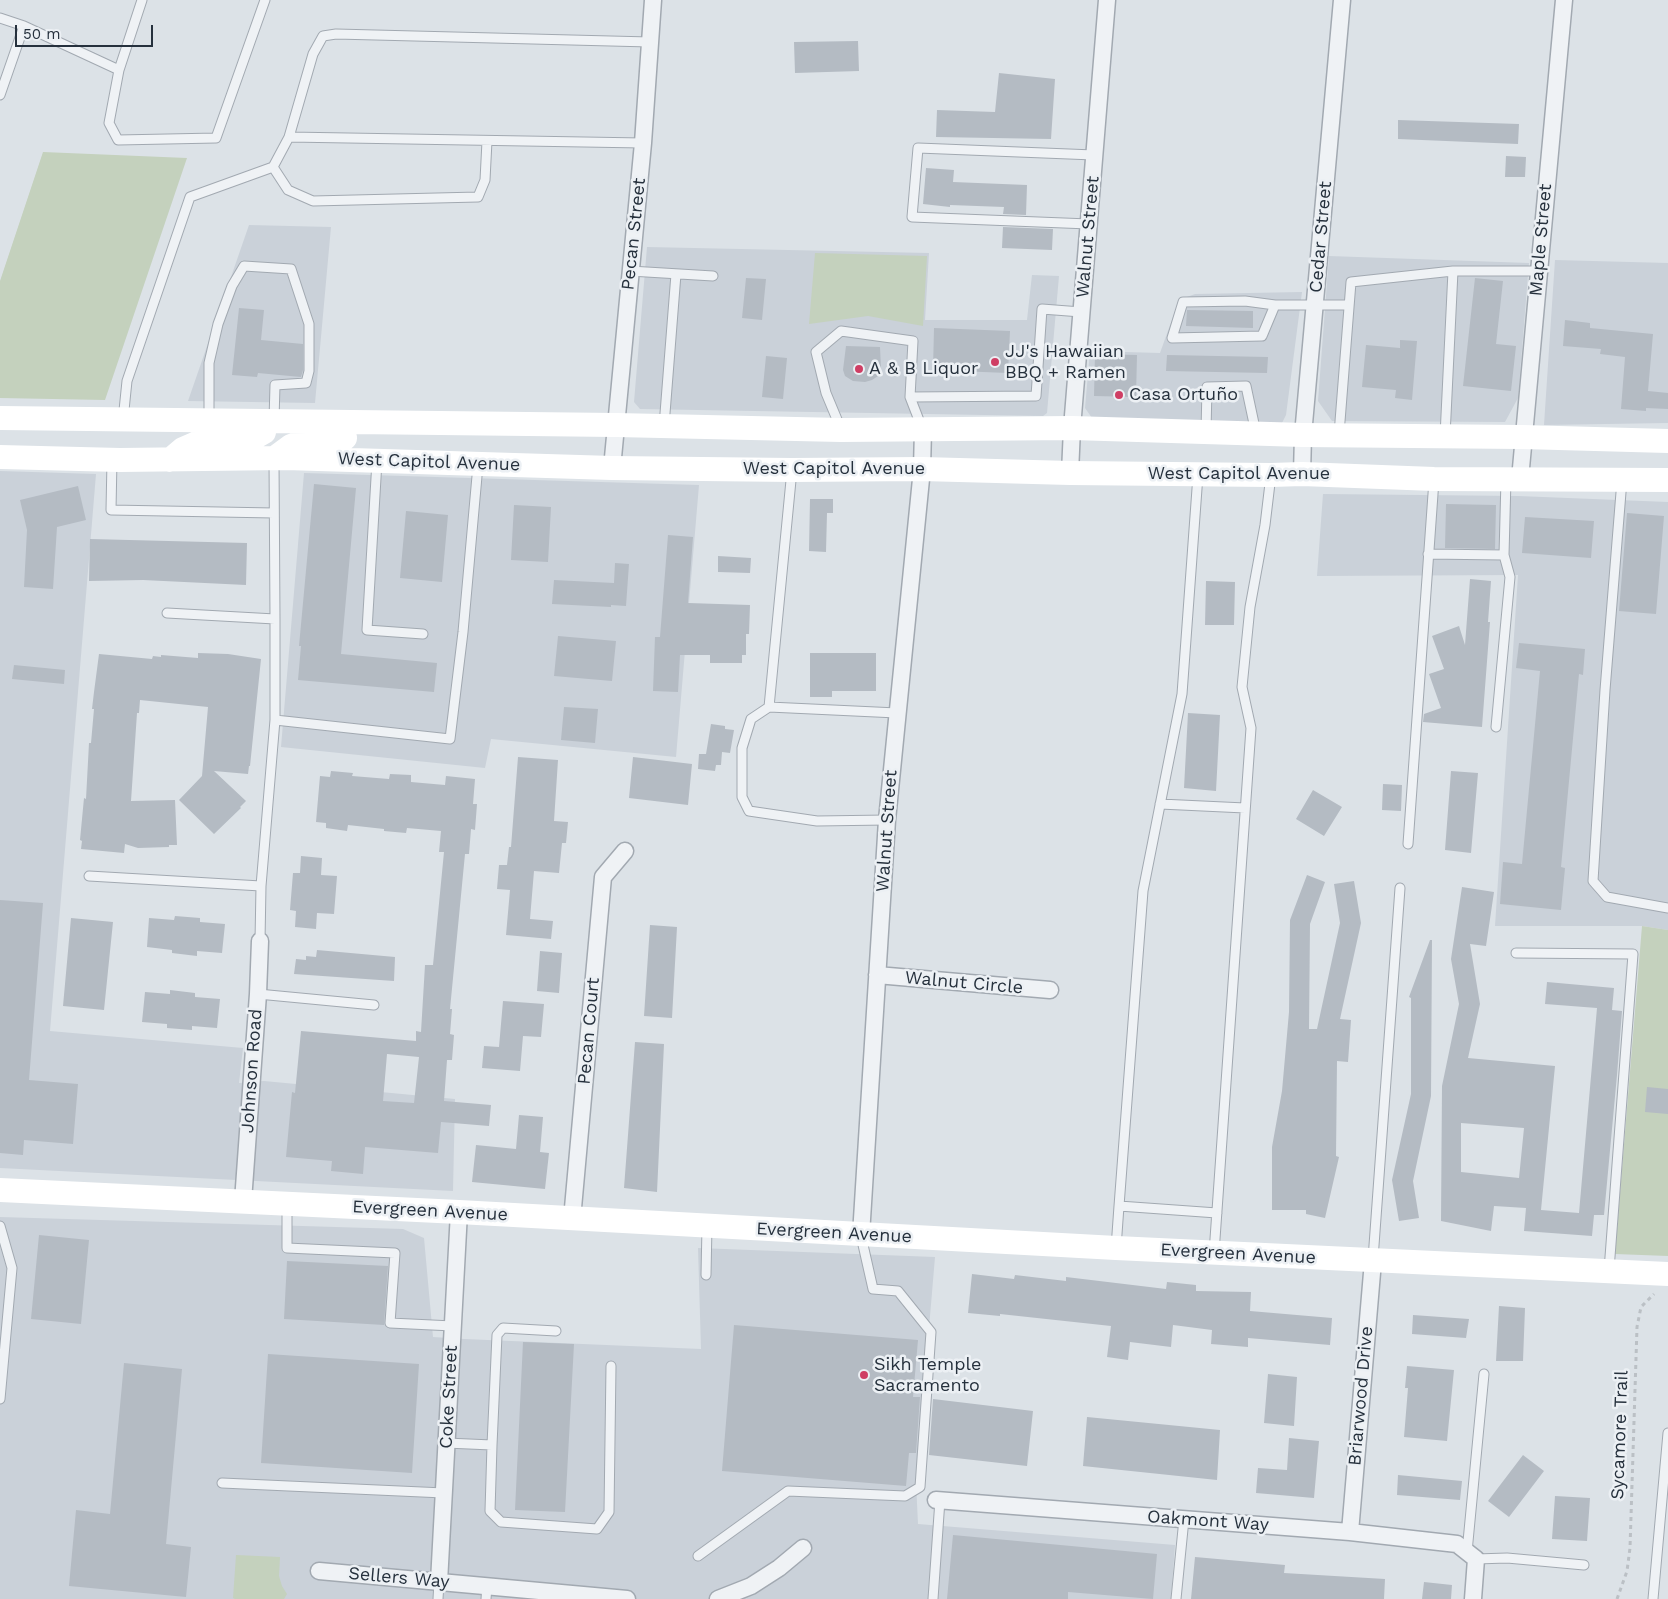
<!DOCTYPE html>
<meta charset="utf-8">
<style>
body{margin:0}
#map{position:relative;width:1668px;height:1599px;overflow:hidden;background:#dce2e7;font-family:"Work Sans",sans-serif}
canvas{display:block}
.scale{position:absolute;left:15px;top:25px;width:138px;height:22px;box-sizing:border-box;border:2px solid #26313d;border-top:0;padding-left:6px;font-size:15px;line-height:18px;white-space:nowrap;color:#26313d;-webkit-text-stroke:4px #ecf0f4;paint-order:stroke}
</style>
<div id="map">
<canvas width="1668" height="1599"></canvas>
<div class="scale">50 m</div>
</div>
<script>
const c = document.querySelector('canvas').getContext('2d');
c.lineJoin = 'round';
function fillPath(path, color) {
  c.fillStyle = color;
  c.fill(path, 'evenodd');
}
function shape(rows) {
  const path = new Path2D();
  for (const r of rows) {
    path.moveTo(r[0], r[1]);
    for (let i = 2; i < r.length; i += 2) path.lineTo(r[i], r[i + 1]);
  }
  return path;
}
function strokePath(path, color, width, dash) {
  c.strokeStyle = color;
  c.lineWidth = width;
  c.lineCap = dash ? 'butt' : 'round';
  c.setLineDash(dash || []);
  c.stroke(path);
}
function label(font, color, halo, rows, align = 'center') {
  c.font = font + ' "Work Sans",sans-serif';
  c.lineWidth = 5;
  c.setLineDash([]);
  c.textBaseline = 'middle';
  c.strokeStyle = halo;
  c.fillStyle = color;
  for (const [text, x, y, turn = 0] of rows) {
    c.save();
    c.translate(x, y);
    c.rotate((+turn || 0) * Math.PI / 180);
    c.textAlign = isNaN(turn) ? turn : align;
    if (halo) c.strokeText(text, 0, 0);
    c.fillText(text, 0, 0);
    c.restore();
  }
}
const built = shape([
 [249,225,331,227,315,403,188,401],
 [647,247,929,253,925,320,1027,320,1032,275,1059,276,1047,413,1043,416,640,409,634,402],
 [1329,256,1529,263,1518,398,1505,422,1332,421,1318,401],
 [1555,260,1668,263,1668,423,1544,425],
 [1302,292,1286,415,1282,423,1092,418,1085,408,1090,351,1160,353,1179,300,1195,294],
 [0,471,96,474,50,1031,243,1048,239,1083,264,1081,455,1099,453,1191,0,1168],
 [304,473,699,485,676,757,491,739,485,768,281,747],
 [1323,494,1518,496,1668,502,1668,930,1642,926,1495,926,1518,575,1317,576],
 [0,1217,403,1229,424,1238,433,1337,464,1339,701,1349,698,1248,935,1257,916,1482,918,1524,1175,1545,1171,1599,0,1599]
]);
const green = shape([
 [43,152,187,158,105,400,0,398,0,281],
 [815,253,927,256,923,326,868,316,809,324],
 [1642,926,1668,930,1668,1256,1615,1254],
 [236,1555,280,1557,279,1576,282,1586,287,1594,284,1599,235,1599,233,1598]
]);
const building = shape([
 [858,41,859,71,795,73,794,42],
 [999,73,1055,79,1051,139,936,137,937,110,995,112],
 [1398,120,1519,124,1518,144,1398,139],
 [1506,156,1526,157,1525,177,1505,177],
 [926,168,954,170,953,182,1027,185,1026,215,1003,214,1004,207,950,205,950,207,923,204],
 [1003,227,1053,229,1052,250,1002,248],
 [746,278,766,279,762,320,742,318],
 [1475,278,1503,281,1496,344,1516,346,1511,391,1463,386],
 [239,308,264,310,261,340,303,344,303,370,301,377,258,373,257,377,232,375],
 [1187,310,1253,311,1253,328,1186,326],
 [1565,320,1590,323,1590,328,1653,334,1648,391,1668,393,1668,409,1646,408,1646,411,1621,409,1625,357,1600,354,1601,349,1563,346],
 [934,328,1010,331,1008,373,933,370],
 [1400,340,1417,341,1412,400,1395,398,1396,390,1362,387,1366,345,1400,348],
 [846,346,880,347,881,369,878,376,872,380,865,382,853,381,845,376,843,370],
 [1095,354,1137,355,1136,397,1094,396],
 [1167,355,1268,357,1267,373,1166,371],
 [766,356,787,358,783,399,762,397],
 [314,484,356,488,341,654,437,663,434,692,298,680,301,646,299,646],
 [78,486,86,520,57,527,53,589,24,587,27,530,20,500],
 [810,499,833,499,833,513,827,513,826,552,809,551],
 [1446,504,1496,505,1495,549,1445,548],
 [514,505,551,507,548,562,511,560],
 [406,511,448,515,442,582,400,578],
 [1627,513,1664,516,1656,614,1619,611],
 [1525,517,1594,521,1591,558,1522,553],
 [668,535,693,537,688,603,750,605,749,634,746,634,746,655,742,655,742,663,710,663,710,655,680,655,678,692,653,691,655,637,660,637],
 [90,539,247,543,246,585,143,580,89,581],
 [718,556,751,558,750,573,718,572],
 [615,563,629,564,626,606,611,605,611,607,552,604,554,580,614,583],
 [1470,579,1491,581,1488,622,1490,622,1482,727,1423,722,1424,714,1441,708,1429,674,1444,669,1432,636,1459,626,1465,645],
 [1206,581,1235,582,1234,625,1205,625],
 [558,636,616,641,612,681,554,676],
 [1519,643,1585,649,1583,675,1579,674,1561,867,1565,868,1561,910,1500,904,1503,862,1522,864,1540,671,1516,668],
 [198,653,228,654,261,659,250,766,249,766,248,774,214,771,246,801,240,807,241,808,214,834,179,800,202,776,208,707,140,700,139,713,137,713,131,801,175,800,177,845,169,845,169,847,138,848,125,844,124,853,81,849,82,841,80,840,84,798,86,799,89,743,91,743,94,709,92,709,94,692,99,654,152,659,153,656,161,657,161,655,198,658],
 [810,653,876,653,876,691,832,691,832,697,810,697],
 [14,665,65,670,64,684,12,679],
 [564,707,598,709,595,743,561,740],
 [1188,713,1220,715,1216,791,1184,788],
 [711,724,725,726,725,729,734,730,730,753,722,752,721,765,716,765,715,771,698,769,699,754,706,754],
 [518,757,558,760,554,821,568,822,566,843,562,843,559,873,534,871,530,919,553,921,551,939,506,935,510,890,497,889,499,865,507,865,509,847,511,847],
 [633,757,692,764,688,805,629,798],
 [331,771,353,773,352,776,389,779,390,774,411,775,411,782,445,785,446,776,475,779,473,804,477,804,475,830,471,829,469,854,465,854,450,1009,452,1009,450,1034,454,1035,452,1060,447,1060,444,1101,491,1105,489,1126,441,1122,438,1153,365,1147,363,1174,331,1171,332,1161,286,1157,292,1092,295,1093,301,1031,416,1041,416,1031,421,1032,425,965,433,965,444,852,439,852,441,831,407,828,406,833,384,831,384,829,348,825,347,831,326,828,326,823,316,822,320,776,330,777],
 [387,1054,419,1057,414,1103,383,1101],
 [1451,771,1478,773,1471,853,1445,850],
 [1383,784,1402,785,1401,811,1382,810],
 [1313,790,1342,807,1324,836,1296,819],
 [301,856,322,858,321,875,337,876,334,914,317,913,316,929,295,927,296,911,290,910,293,873,300,873],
 [1307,875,1325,882,1310,924,1309,1029,1317,1029,1340,923,1334,884,1354,881,1361,923,1340,1019,1351,1020,1348,1062,1337,1061,1336,1156,1339,1157,1325,1218,1306,1214,1306,1210,1272,1210,1272,1147,1282,1091,1289,1012,1290,920],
 [1462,887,1494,892,1486,946,1470,944,1480,1004,1468,1058,1555,1066,1541,1210,1579,1213,1597,1008,1545,1004,1547,982,1614,988,1612,1010,1622,1011,1617,1075,1604,1215,1594,1215,1592,1236,1524,1231,1526,1208,1494,1206,1491,1231,1441,1221,1442,1086,1459,1004,1451,959],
 [1461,1123,1524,1128,1519,1178,1461,1172],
 [0,900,43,903,29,1080,78,1084,73,1144,24,1140,23,1155,0,1153],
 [175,916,200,918,200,922,225,924,222,953,197,951,197,956,172,953,172,950,147,947,149,918,174,920],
 [71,918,113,922,104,1010,63,1006],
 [650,925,677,927,672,1018,644,1016],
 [1430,940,1432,940,1431,1096,1413,1181,1419,1218,1399,1221,1392,1180,1411,1094,1411,998,1409,997],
 [317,950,395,957,394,981,294,974,296,959,306,960,306,956,316,957],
 [540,951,562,953,559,993,537,991],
 [170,990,195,993,195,997,220,999,217,1028,192,1026,192,1030,167,1028,167,1024,142,1022,145,992,170,994],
 [503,1001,544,1004,541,1037,523,1036,520,1071,482,1068,484,1046,499,1047],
 [635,1042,664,1044,657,1192,624,1188],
 [1647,1087,1668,1089,1668,1114,1645,1112],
 [519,1115,543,1117,540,1152,549,1153,545,1189,472,1182,476,1145,516,1149],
 [39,1235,89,1240,81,1324,31,1319],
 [287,1261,388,1266,384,1325,284,1319],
 [972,1274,1014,1279,1015,1275,1066,1281,1066,1277,1166,1289,1167,1282,1196,1285,1196,1291,1251,1292,1250,1311,1332,1318,1330,1345,1248,1338,1248,1347,1211,1344,1212,1330,1173,1325,1171,1347,1130,1342,1128,1360,1107,1357,1111,1326,1000,1314,1000,1316,968,1313],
 [1499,1306,1525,1308,1523,1361,1496,1361],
 [1413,1315,1469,1319,1466,1338,1412,1334],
 [734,1325,918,1340,913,1397,920,1397,916,1453,909,1453,906,1486,722,1471],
 [523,1342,574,1344,565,1512,515,1510],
 [268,1354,419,1364,412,1473,261,1463],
 [124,1363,182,1369,166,1544,191,1547,186,1597,69,1586,76,1510,110,1514],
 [1407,1366,1454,1370,1447,1441,1404,1437,1408,1388,1405,1388],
 [1268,1374,1297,1377,1294,1426,1264,1423],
 [933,1399,1033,1411,1027,1466,929,1455],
 [1087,1417,1220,1430,1217,1480,1083,1466],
 [1289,1438,1319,1441,1314,1498,1256,1493,1258,1468,1287,1470],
 [1523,1455,1544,1471,1509,1517,1488,1501],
 [1398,1475,1462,1481,1460,1500,1397,1495],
 [1555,1496,1590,1498,1587,1541,1552,1539],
 [953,1535,1157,1554,1153,1599,1068,1592,1068,1599,947,1599],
 [1195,1557,1285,1565,1284,1573,1385,1579,1384,1599,1191,1599],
 [1424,1582,1452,1585,1451,1599,1422,1599]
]);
const path = shape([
 [1617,1599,1627,1571,1630,1548,1637,1327,1641,1307,1654,1294]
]);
const lane = shape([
 [142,0,119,70,109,123,118,140,216,138,265,0],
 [0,18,24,26,119,70],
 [0,95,24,26],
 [289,137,643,143],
 [487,141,485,180,478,197,313,201,288,190,273,167,289,137,313,54,323,36,336,34,650,42],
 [1089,224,912,217,918,148,1094,155],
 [630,271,713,276],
 [1275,305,1262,336,1172,338,1183,302,1245,301,1275,305,1349,305],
 [910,397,1036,396,1042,309,1081,312],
 [123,420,127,381,190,197,273,167],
 [209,420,209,363,218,324,232,286,244,266,291,269,309,324,309,371,306,383,275,385,274,420],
 [664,426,676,274],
 [841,429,826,393,816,352,841,331,913,341,910,397,922,428],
 [1206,432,1207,387,1246,386,1256,433],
 [1339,434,1351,282,1453,271],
 [1445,436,1453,271,1538,271],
 [112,460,111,510,274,513],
 [377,461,367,630,423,634],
 [792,470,769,707,897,713],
 [1198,475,1182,694,1143,891,1119,1206,1217,1213],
 [1622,480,1605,690,1593,881,1607,897,1668,908],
 [1428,554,1504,555,1506,479],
 [167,613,275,619,274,459],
 [275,619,275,720,450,739,463,632,478,465],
 [769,707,751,719,742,748,742,797,749,811,817,821,887,820],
 [1496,727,1510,577,1504,555],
 [1160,804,1245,808],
 [1408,844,1434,480],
 [89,876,261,886,275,720],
 [260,941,261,886],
 [1516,953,1633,954,1609,1270],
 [258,994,374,1005],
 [287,1206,287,1248,395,1253,390,1323,453,1326],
 [0,1226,12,1268,0,1399],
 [1116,1248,1119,1206],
 [1214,1253,1251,728,1242,687,1250,607,1265,525,1271,475],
 [1373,1259,1400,888],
 [706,1275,707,1226],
 [446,1443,492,1445,497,1335,503,1328,556,1331],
 [492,1445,490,1511,501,1522,597,1529,609,1512,611,1366],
 [222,1483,444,1493],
 [1467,1552,1484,1374],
 [698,1556,788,1491,905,1496,920,1487,931,1332,898,1291,873,1289,861,1236],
 [1476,1559,1507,1558,1584,1565],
 [438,1599,439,1582],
 [486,1599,487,1586],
 [933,1599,940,1500],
 [1176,1599,1184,1519],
 [1653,1599,1668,1433]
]);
const street = shape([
 [612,468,643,143,653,0],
 [1070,473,1072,428,1107,0],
 [1302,474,1303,435,1342,0],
 [1520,479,1564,0],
 [877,975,1050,990],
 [243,1201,258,994,260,941],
 [572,1219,603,877,625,851],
 [861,1235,887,820,922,469,923,429],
 [936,1500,1350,1532,1457,1544,1476,1559,1473,1599],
 [1350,1532,1373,1261],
 [319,1571,627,1599],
 [439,1582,459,1212],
 [718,1599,751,1586,779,1568,803,1548]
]);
const secondary = shape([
 [0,418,616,425,841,430,1072,428,1303,435,1522,437,1668,441],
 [0,457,120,460,286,458,612,468,792,470,922,469,1070,473,1271,475,1302,474,1434,479,1668,480],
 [276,457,291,446,319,437,345,438],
 [170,460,183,449,206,439,257,436,264,432],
 [0,1190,459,1212,1116,1248,1668,1274]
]);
const markers = [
 [995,362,5,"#cf3e64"],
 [859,369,5,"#cf3e64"],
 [1119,395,5,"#cf3e64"],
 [864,1375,5,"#cf3e64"]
];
const streetNames = [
 ["Pecan Street",634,234,-84],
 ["Walnut Street",1088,237,-85],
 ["Cedar Street",1321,237,-85],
 ["Maple Street",1541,240,-85],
 ["West Capitol Avenue",429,462,2],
 ["West Capitol Avenue",834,469],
 ["West Capitol Avenue",1239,474],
 ["Walnut Street",887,831,-86],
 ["Walnut Circle",964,983,5],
 ["Pecan Court",589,1031,-85],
 ["Johnson Road",252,1071,-86],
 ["Evergreen Avenue",430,1211,3],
 ["Evergreen Avenue",834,1233,3],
 ["Evergreen Avenue",1238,1254,3],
 ["Briarwood Drive",1361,1396,-85],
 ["Coke Street",449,1397,-87],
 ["Sycamore Trail",1620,1435,-88],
 ["Oakmont Way",1208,1521,4],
 ["Sellers Way",399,1578,5]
];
const poiNames = [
 ["JJ's Hawaiian",1005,352],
 ["BBQ + Ramen",1005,373],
 ["A & B Liquor",869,369],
 ["Casa Ortuño",1129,395],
 ["Sikh Temple",874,1365],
 ["Sacramento",874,1386]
];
fillPath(built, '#cad1d9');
fillPath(green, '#c4d1bd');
fillPath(building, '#b4bbc3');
strokePath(lane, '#a2a9b1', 11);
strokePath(street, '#a2a9b1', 19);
strokePath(path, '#bbc0c5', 3, [4, 4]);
strokePath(lane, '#eff2f5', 9);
strokePath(street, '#eff2f5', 16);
strokePath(secondary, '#fff', 24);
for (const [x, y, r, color] of markers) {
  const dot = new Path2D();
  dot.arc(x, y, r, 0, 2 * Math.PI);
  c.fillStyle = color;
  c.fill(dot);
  strokePath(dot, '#ecf0f4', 2);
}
label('18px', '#26313d', '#ecf0f4', streetNames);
label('18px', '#26313d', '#ecf0f4', poiNames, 'left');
</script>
